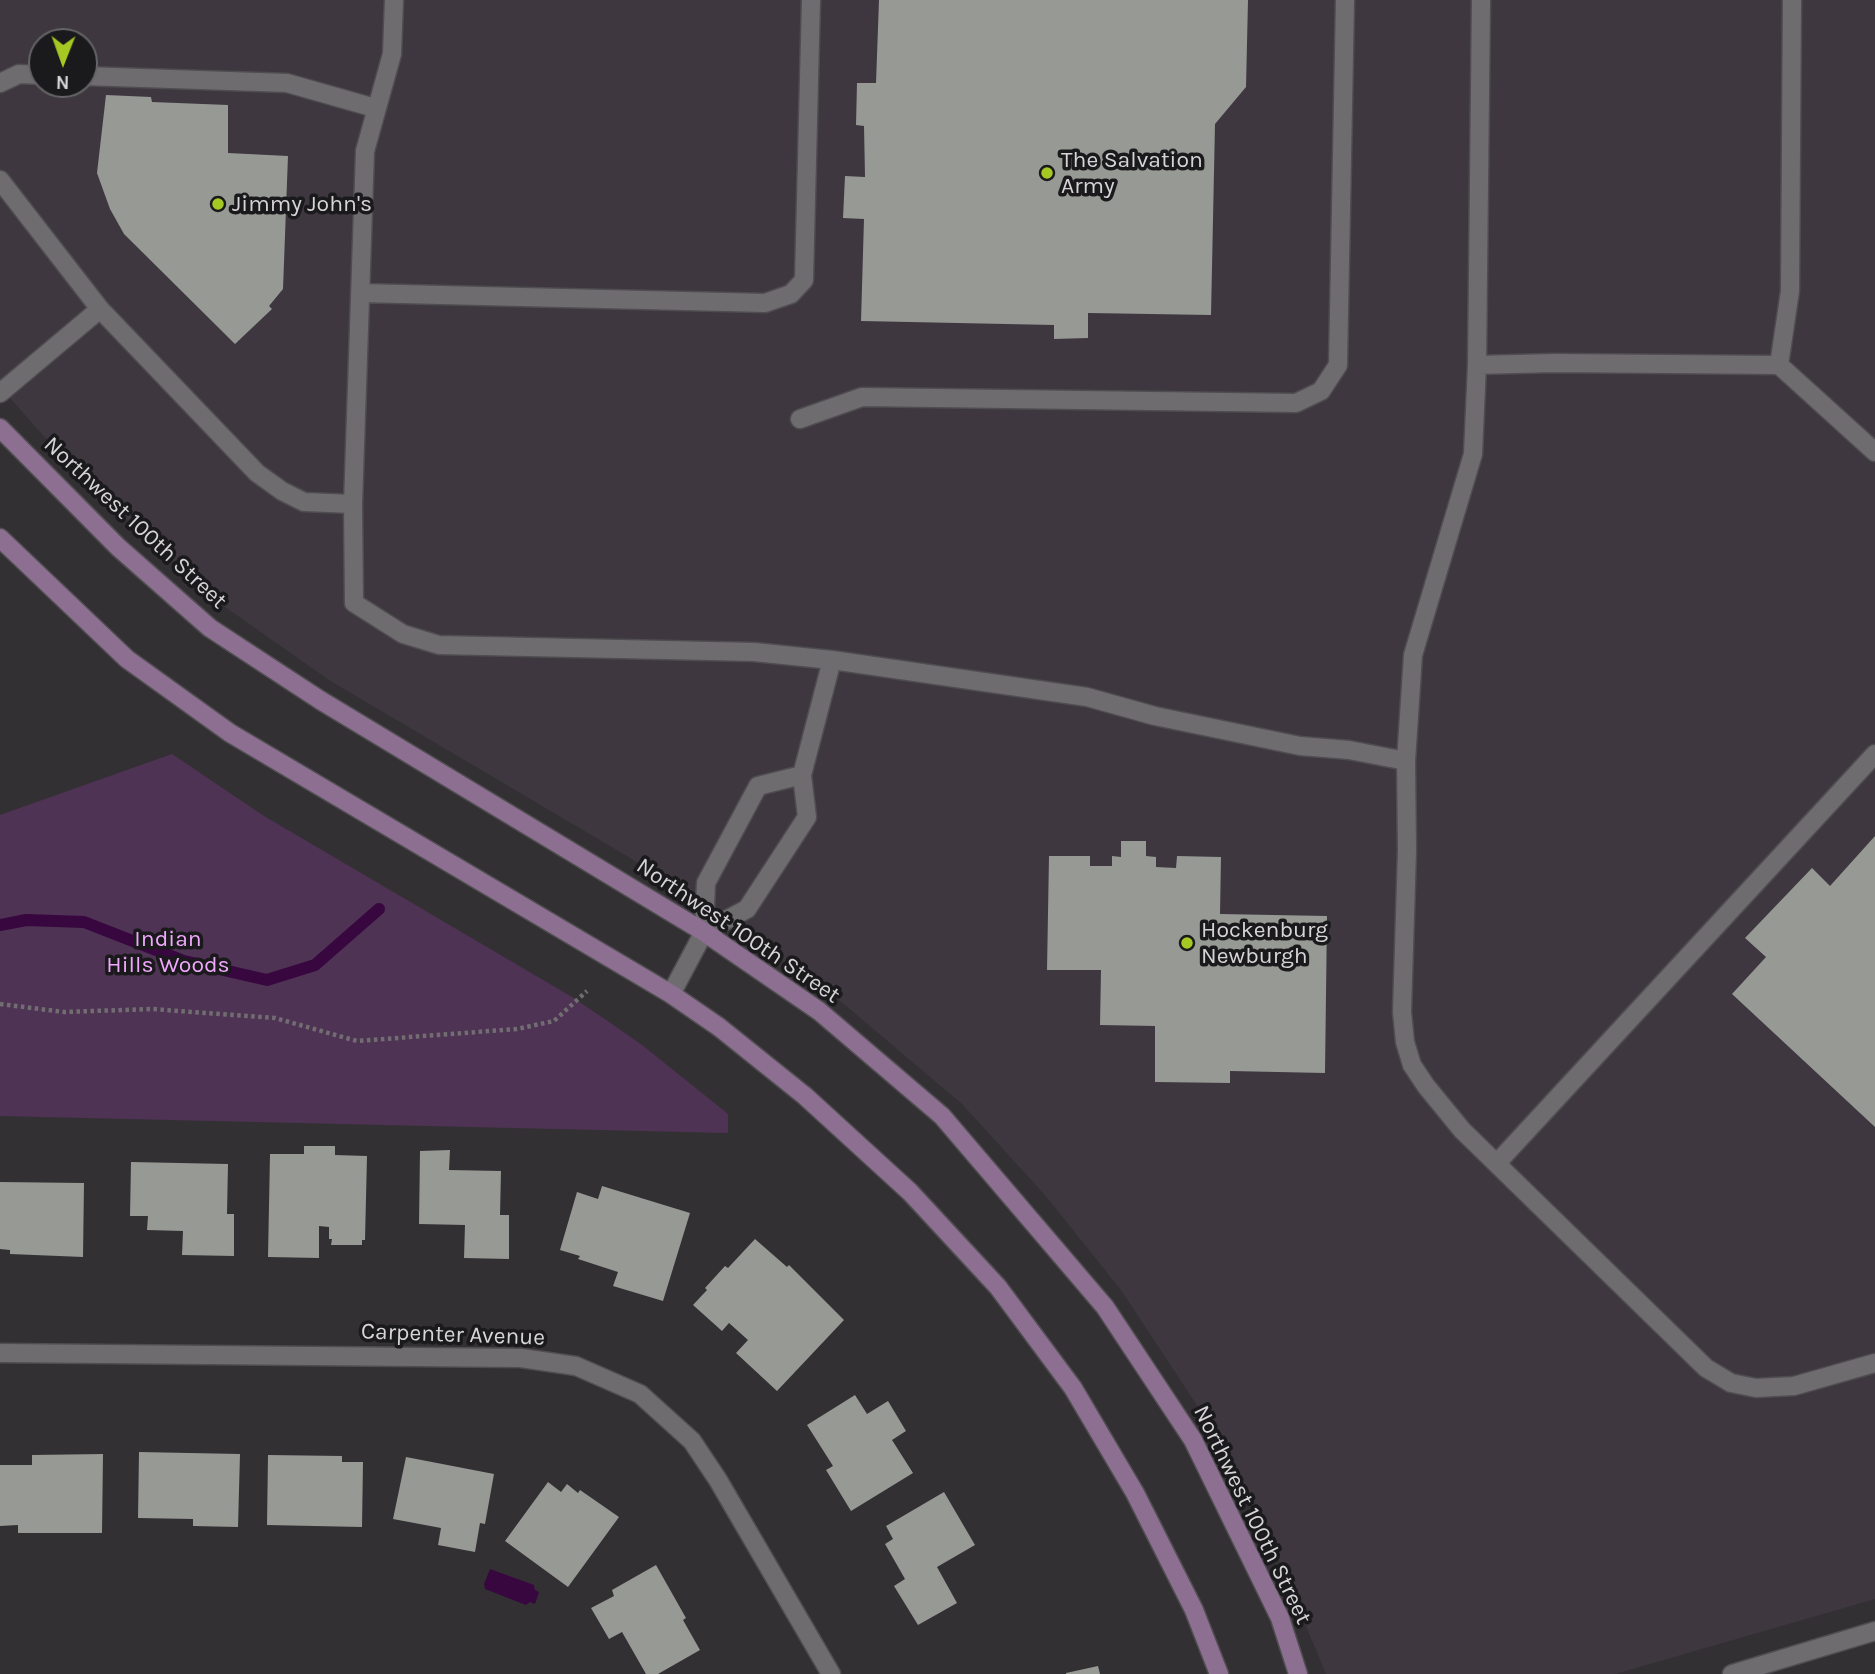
<!DOCTYPE html>
<style>
body{margin:0}
#map{position:relative;width:1875px;height:1674px;overflow:hidden;background:#333034;font-family:Karla,sans-serif}
canvas{display:block}
.north{position:absolute;left:28px;top:28px;width:70px;height:70px;box-sizing:border-box;background:#1a191b;border:2px solid #656466;border-radius:50%;rotate:181deg;font-size:19px;font-weight:700;line-height:28px;text-align:center;color:#d6d4d7}
.north::after{content:'';display:block;margin:auto;width:24px;height:32px;background:#a5c823;clip-path:polygon(50% 0,100% 100%,50% 72%,0 100%)}
</style>
<div id="map">
<canvas width="1875" height="1674"></canvas>
<div class="north">N</div>
</div>
<script>
const c = document.querySelector('canvas').getContext('2d');
c.lineJoin = 'round';
function fillPath(path, color) {
  c.fillStyle = color;
  c.fill(path, 'evenodd');
}
function shape(rows) {
  const path = new Path2D();
  for (const r of rows) {
    path.moveTo(r[0], r[1]);
    for (let i = 2; i < r.length; i += 2) path.lineTo(r[i], r[i + 1]);
  }
  return path;
}
function strokePath(path, color, width, dash) {
  c.strokeStyle = color;
  c.lineWidth = width;
  c.lineCap = dash ? 'butt' : 'round';
  c.setLineDash(dash || []);
  c.stroke(path);
}
function label(font, color, halo, rows, align = 'center') {
  c.font = font + ' Karla,sans-serif';
  c.lineWidth = 7;
  c.setLineDash([]);
  c.textBaseline = 'middle';
  c.strokeStyle = halo;
  c.fillStyle = color;
  for (const [text, x, y, turn = 0] of rows) {
    c.save();
    c.translate(x, y);
    c.rotate((+turn || 0) * Math.PI / 180);
    c.textAlign = isNaN(turn) ? turn : align;
    if (halo) c.strokeText(text, 0, 0);
    c.fillText(text, 0, 0);
    c.restore();
  }
}
const built = shape([
 [0,0,1875,0,1875,1599,1615,1674,1326,1674,1275,1551,1212,1428,1121,1290,1045,1195,962,1104,832,994,632,859,329,680,221,604,130,523,50,443,0,387],
 [42,42,84,42,84,84,42,84]
]);
const green = shape([
 [172,754,264,816,572,997,612,1024,642,1045,728,1114,728,1133,0,1116,0,815]
]);
const water = shape([
 [490,1569,534,1585,535,1590,539,1592,535,1604,530,1602,526,1605,485,1589,484,1584]
]);
const stream = shape([
 [0,925,26,920,84,922,184,961,267,980,315,965,379,909]
]);
const building = shape([
 [879,0,1248,0,1246,87,1215,124,1211,315,1088,313,1088,338,1054,339,1054,325,861,321,864,219,843,218,845,176,865,177,864,126,856,125,857,83,876,83],
 [106,95,151,97,152,102,228,105,228,153,288,156,283,289,269,306,272,309,235,344,124,234,110,209,97,173],
 [1875,836,1875,1127,1732,994,1766,957,1745,938,1812,868,1830,886],
 [1121,841,1146,841,1146,856,1156,857,1156,867,1176,868,1177,856,1221,857,1220,914,1327,916,1325,1073,1230,1071,1230,1083,1155,1082,1155,1026,1100,1025,1101,970,1047,970,1049,856,1090,856,1090,866,1112,866,1112,856,1121,857],
 [304,1146,335,1146,335,1155,367,1156,365,1240,362,1240,362,1245,331,1245,332,1239,329,1239,329,1227,319,1226,319,1258,268,1257,270,1154,304,1154],
 [450,1150,449,1170,501,1171,500,1215,509,1215,509,1259,464,1258,465,1225,419,1224,420,1151],
 [131,1162,228,1164,227,1214,234,1214,234,1256,182,1255,183,1231,147,1230,148,1216,130,1216],
 [0,1182,84,1183,83,1257,10,1254,10,1250,0,1249],
 [602,1186,690,1213,663,1301,613,1286,618,1272,578,1259,580,1256,560,1250,577,1192,598,1199],
 [755,1239,787,1267,789,1265,844,1320,777,1391,736,1353,748,1340,729,1323,722,1331,693,1305,707,1290,705,1288,725,1266,728,1268],
 [855,1395,867,1414,888,1401,906,1431,892,1440,913,1473,851,1511,826,1470,833,1466,807,1425],
 [139,1452,240,1454,238,1527,193,1526,193,1519,138,1518],
 [103,1454,102,1533,18,1533,18,1525,0,1526,0,1465,32,1465,32,1455],
 [268,1455,342,1456,342,1462,363,1462,362,1527,267,1525],
 [406,1457,494,1474,485,1524,480,1523,475,1552,438,1545,441,1528,393,1519],
 [548,1482,561,1492,567,1484,578,1493,580,1490,619,1517,568,1587,505,1541],
 [944,1492,975,1545,937,1567,957,1603,918,1625,894,1586,905,1579,885,1544,893,1539,886,1526],
 [656,1565,686,1618,683,1620,700,1650,658,1674,646,1674,622,1632,609,1639,591,1608,614,1596,612,1590],
 [1098,1666,1100,1674,1066,1674,1066,1673]
]);
const path = shape([
 [0,1004,64,1012,152,1009,275,1018,357,1041,517,1029,554,1021,587,991]
]);
const service = shape([
 [394,0,392,54,365,151,353,504,354,603,403,634,439,645,754,652,832,660,1087,697,1155,716,1300,746,1349,750,1406,761,1413,655,1473,454,1477,365,1481,0],
 [84,76,287,83,375,108],
 [0,83,19,74,42,75],
 [0,180,100,309,257,473,282,491,304,502,353,504],
 [360,293,765,303,791,294,804,280,811,0],
 [1477,365,1554,363,1779,365,1875,452],
 [1779,365,1790,291,1792,0],
 [0,393,100,309],
 [800,419,862,397,1296,403,1321,391,1338,365,1345,0],
 [1406,761,1407,850,1402,1012,1405,1042,1412,1065,1426,1086,1462,1130,1706,1368,1731,1383,1756,1388,1794,1386,1875,1363],
 [704,932,747,909,807,817,802,775,832,660],
 [671,994,704,932,706,883,758,786,802,775],
 [1497,1163,1875,754]
]);
const minor = shape([
 [0,1353,521,1358,576,1366,640,1394,692,1441,718,1480,831,1674],
 [1732,1674,1875,1631]
]);
const secondary = shape([
 [0,428,118,547,210,628,320,700,704,932,819,1011,942,1116,1105,1307,1193,1440,1280,1618,1298,1674],
 [0,538,127,659,230,733,671,994,719,1027,805,1096,910,1192,998,1287,1073,1388,1135,1493,1194,1610,1219,1674]
]);
const markers = [
 [1047,173,7,"#a5c823"],
 [218,204,7,"#a5c823"],
 [1187,943,7,"#a5c823"]
];
const poiNames = [
 ["The Salvation",1061,160],
 ["Army",1061,186],
 ["Jimmy John's",232,204],
 ["Hockenburg",1201,930],
 ["Newburgh",1201,956]
];
const streetNames = [
 ["Northwest 100th Street",135,523,43],
 ["Northwest 100th Street",738,931,34],
 ["Carpenter Avenue",453,1335,2],
 ["Northwest 100th Street",1252,1515,64]
];
const parkNames = [
 ["Indian",168,939],
 ["Hills Woods",168,965]
];
fillPath(built, '#3e3740');
fillPath(green, '#4f3354');
fillPath(water, '#380740');
strokePath(stream, '#380740', 12);
fillPath(building, '#979994');
strokePath(service, '#4f4d50', 21);
strokePath(minor, '#4f4d50', 21);
strokePath(secondary, '#4f4d50', 21);
strokePath(path, '#716e72', 4.5, [3.5, 3.5]);
strokePath(service, '#6f6c70', 18);
strokePath(minor, '#6f6c70', 18);
strokePath(secondary, '#8c6f91', 18);
for (const [x, y, r, color] of markers) {
  const dot = new Path2D();
  dot.arc(x, y, r, 0, 2 * Math.PI);
  c.fillStyle = color;
  c.fill(dot);
  strokePath(dot, '#1a191b', 2.5);
}
label('23px', '#d6d4d7', '#1a191b', poiNames, 'left');
label('23px', '#d6d4d7', '#1a191b', streetNames);
label('23px', '#efa8fc', '#1a191b', parkNames);
</script>
